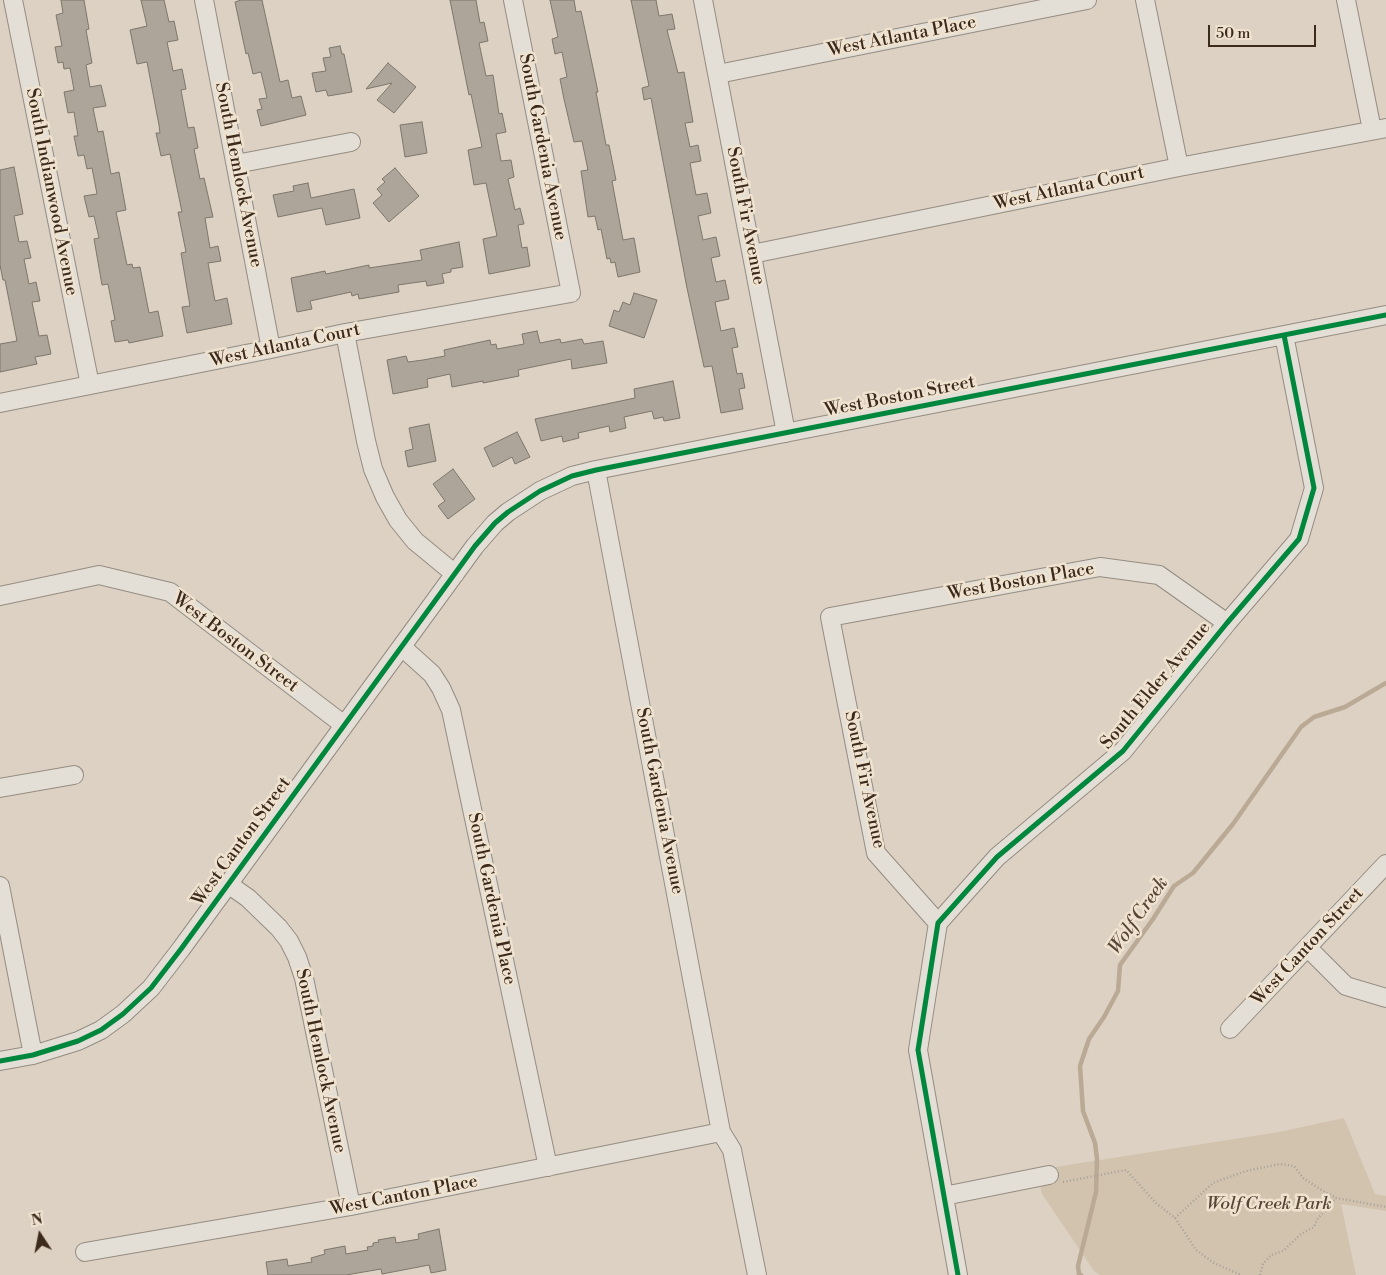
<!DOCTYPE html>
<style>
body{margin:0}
#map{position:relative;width:1386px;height:1275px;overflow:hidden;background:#dcd1c2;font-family:"Libre Bodoni",serif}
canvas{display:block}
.north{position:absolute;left:15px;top:1210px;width:50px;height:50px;-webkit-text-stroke:4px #efe3d0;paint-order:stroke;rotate:349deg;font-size:14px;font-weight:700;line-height:20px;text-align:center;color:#3c2a1c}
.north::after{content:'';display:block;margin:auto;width:18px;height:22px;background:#3c2a1c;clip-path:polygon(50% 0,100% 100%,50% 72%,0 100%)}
.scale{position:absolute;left:1208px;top:25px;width:108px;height:22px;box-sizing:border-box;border:2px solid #3c2a1c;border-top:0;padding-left:6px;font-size:15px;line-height:18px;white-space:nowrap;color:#3c2a1c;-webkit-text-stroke:4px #efe3d0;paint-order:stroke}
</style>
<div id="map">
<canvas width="1386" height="1275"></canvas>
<div class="north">N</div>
<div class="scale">50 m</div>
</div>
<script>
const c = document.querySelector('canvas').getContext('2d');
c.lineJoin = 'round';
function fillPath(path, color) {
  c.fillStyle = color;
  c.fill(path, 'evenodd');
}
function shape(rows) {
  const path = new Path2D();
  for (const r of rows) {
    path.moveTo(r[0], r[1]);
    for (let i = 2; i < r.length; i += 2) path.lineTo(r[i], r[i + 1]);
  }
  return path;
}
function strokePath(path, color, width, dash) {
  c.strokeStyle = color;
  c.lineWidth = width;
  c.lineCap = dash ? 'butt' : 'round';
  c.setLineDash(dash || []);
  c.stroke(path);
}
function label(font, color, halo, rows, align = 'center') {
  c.font = font + ' "Libre Bodoni",serif';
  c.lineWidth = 5;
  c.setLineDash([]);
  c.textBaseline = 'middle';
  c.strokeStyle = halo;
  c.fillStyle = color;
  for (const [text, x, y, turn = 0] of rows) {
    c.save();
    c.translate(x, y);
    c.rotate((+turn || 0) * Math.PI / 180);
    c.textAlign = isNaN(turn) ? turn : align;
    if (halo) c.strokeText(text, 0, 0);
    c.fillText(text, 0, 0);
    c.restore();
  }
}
const green = shape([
 [1344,1118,1375,1194,1386,1196,1386,1211,1341,1204,1356,1275,1100,1275,1094,1271,1042,1194,1036,1170,1279,1132]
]);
const stream = shape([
 [1081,1275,1079,1274,1078,1266,1096,1192,1097,1159,1095,1143,1083,1111,1080,1066,1089,1039,1104,1017,1118,991,1120,965,1153,919,1174,886,1193,873,1233,824,1301,727,1314,717,1345,707,1386,683]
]);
const building = shape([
 [61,0,84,0,89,29,86,30,92,63,86,65,90,87,101,85,106,106,93,108,98,132,103,131,111,174,119,172,126,210,116,212,127,265,132,264,133,268,140,267,149,313,158,311,163,336,129,343,128,340,115,342,111,321,115,320,108,284,102,285,94,239,99,238,94,216,89,217,84,196,97,194,92,168,87,169,84,155,78,156,74,136,78,136,74,112,68,113,64,92,74,90,70,68,64,69,63,62,58,63,55,47,62,46,56,15,63,13,61,0],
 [141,0,164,0,169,22,174,21,178,40,167,42,173,71,182,69,186,89,181,90,188,128,194,127,198,148,194,149,200,179,204,178,213,217,205,218,210,248,218,246,221,261,208,263,215,301,227,298,232,324,187,333,182,307,190,306,181,253,186,252,178,212,182,212,170,154,161,156,156,133,160,133,159,125,147,62,137,64,130,30,147,26,141,0],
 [241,0,262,0,280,82,288,80,292,98,301,96,306,115,261,126,257,110,262,109,259,99,267,98,261,72,253,74,248,53,246,54,235,2,241,0],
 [450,0,476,0,480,23,484,22,488,41,479,43,486,76,493,75,499,114,502,113,506,132,496,134,501,161,511,160,514,177,508,179,515,210,520,208,524,224,518,225,522,248,527,247,530,266,489,274,483,239,497,236,486,183,474,185,468,150,482,147,471,94,469,95,450,0],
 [550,0,574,0,576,12,581,11,598,92,596,92,606,145,609,145,616,180,612,181,623,240,634,238,640,272,618,277,615,262,611,263,610,258,607,259,601,229,598,230,595,216,588,217,581,171,588,170,582,141,574,142,564,99,560,79,567,77,562,52,555,54,552,39,558,37,550,0],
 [631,0,656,0,659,16,672,14,675,29,667,30,678,73,684,72,693,122,685,123,690,147,698,145,701,161,690,163,696,195,707,193,711,213,698,216,703,240,716,237,720,256,711,258,716,282,725,280,729,299,715,302,721,331,734,328,738,347,732,348,737,374,742,373,745,388,739,389,743,409,721,413,712,366,704,367,687,288,651,98,644,100,642,88,649,86,631,0],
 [340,46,342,54,344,54,352,92,328,96,326,90,316,92,312,73,326,71,323,58,331,57,329,48,340,46],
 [388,63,416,87,394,113,377,100,392,83,366,89,388,63],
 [422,122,427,153,405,157,400,125,422,122],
 [14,167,23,214,14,216,19,242,27,241,31,258,24,259,29,284,36,282,40,301,32,302,39,336,47,335,51,354,35,357,37,364,0,372,0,344,17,341,5,280,3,280,0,265,0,170,14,167],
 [395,168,419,196,389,222,373,203,382,195,377,189,385,182,382,179,395,168],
 [308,183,311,198,354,189,360,218,326,225,322,208,278,217,273,195,294,191,293,186,308,183],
 [459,242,463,267,451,269,451,272,442,274,444,283,427,286,426,281,398,285,399,292,359,299,358,294,352,296,351,292,310,301,312,309,297,312,291,278,325,271,326,274,369,265,369,268,422,260,420,250,459,242],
 [634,293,657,300,644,338,609,326,614,310,619,312,623,302,630,305,634,293],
 [537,331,540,343,560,339,561,343,582,339,584,344,603,341,607,363,572,369,571,359,518,370,519,376,483,383,483,381,452,387,450,374,427,379,428,387,393,394,387,360,406,356,408,362,423,360,445,356,444,350,490,340,491,345,496,344,497,349,524,344,522,334,537,331],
 [673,381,680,418,664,421,663,417,654,419,652,411,624,417,626,428,610,432,609,426,578,433,579,438,563,442,562,436,541,441,535,419,635,398,634,389,673,381],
 [429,424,436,461,408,467,405,451,413,449,409,428,429,424],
 [517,432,530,457,515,464,512,457,493,467,484,448,517,432],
 [453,469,475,499,448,519,438,506,445,501,433,484,453,469],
 [439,1229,446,1270,431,1273,429,1265,382,1274,381,1269,346,1275,268,1275,266,1262,287,1259,288,1266,312,1262,311,1258,325,1254,324,1250,345,1246,346,1254,368,1250,367,1247,373,1246,373,1243,379,1242,378,1240,395,1237,396,1243,419,1239,418,1234,439,1229]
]);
const path = shape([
 [1063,1182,1126,1170,1156,1203,1175,1218,1196,1250,1214,1263,1241,1275],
 [1175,1218,1213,1183,1246,1171,1280,1164,1294,1166,1303,1178,1320,1189,1336,1198,1386,1207],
 [1260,1275,1263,1264,1271,1255,1283,1251,1301,1234,1314,1227,1318,1218,1327,1209,1336,1198]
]);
const minor = shape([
 [13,0,90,385],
 [204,0,271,349],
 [703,0,786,433],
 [1145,0,1179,167],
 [1346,0,1372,130],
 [718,74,1087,0],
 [236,164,351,142],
 [752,254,1179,167,1386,128],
 [345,333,366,441,373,469,385,497,398,520,415,541,455,574],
 [0,403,271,349,345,333,571,293,513,0],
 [596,470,721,1132,732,1150,757,1275],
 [0,596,99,575,170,592,344,725],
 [402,647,432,674,441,688,451,710,548,1167],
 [0,788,74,775],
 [228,884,248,898,279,928,289,941,297,957,304,978,351,1206],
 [0,886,33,1055],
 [938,923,876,853,830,617,1100,567,1159,575,1227,623],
 [1308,948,1346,986,1386,998],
 [1230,1029,1386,864],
 [0,1061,33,1055,78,1041,101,1030,123,1014,151,988,181,949,475,546,495,523,508,512,540,491,572,476,596,470,1386,315],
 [944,1196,1049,1175],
 [85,1252,351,1206,721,1132],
 [958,1275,918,1050,938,923,997,857,1123,751,1227,623,1299,539,1314,488,1284,335]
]);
const cycleway = shape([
 [0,1061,33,1055,78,1041,101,1030,123,1014,151,988,181,949,475,546,495,523,508,512,540,491,572,476,596,470,1386,315],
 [958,1275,918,1050,938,923,997,857,1123,751,1227,623,1299,539,1314,488,1284,335]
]);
const streetNames = [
 ["West Atlanta Place",902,37,-11],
 ["South Gardenia Avenue",542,147,79],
 ["South Hemlock Avenue",238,175,79],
 ["West Atlanta Court",1069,189,-12],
 ["South Indianwood Avenue",51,192,79],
 ["South Fir Avenue",745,216,79],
 ["West Atlanta Court",285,346,-12],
 ["West Boston Street",900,397,-11],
 ["West Boston Place",1021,582,-10],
 ["West Boston Street",235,643,37],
 ["South Elder Avenue",1156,686,-50],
 ["South Fir Avenue",864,780,78],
 ["South Gardenia Avenue",659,801,79],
 ["West Canton Street",242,842,-54],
 ["South Gardenia Place",491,899,78],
 ["West Canton Street",1308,947,-47],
 ["South Hemlock Avenue",320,1061,78],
 ["West Canton Place",404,1196,-11]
];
const parkNames = [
 ["Wolf Creek Park",1269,1205]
];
const waterNames = [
 ["Wolf Creek",1139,916,-55]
];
fillPath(green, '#d2c3ae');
strokePath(stream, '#baaa95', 4.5);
fillPath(building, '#ada59a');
strokePath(building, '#7e766c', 1);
strokePath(minor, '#958c82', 20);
strokePath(path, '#a6a199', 2.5, [1, 2.5]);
strokePath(minor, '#e4dfd6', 18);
strokePath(cycleway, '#00873e', 5);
label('18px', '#3c2a1c', '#efe3d0', streetNames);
label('italic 18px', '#584636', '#efe3d0', parkNames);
label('italic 19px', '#584636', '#efe3d0', waterNames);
</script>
